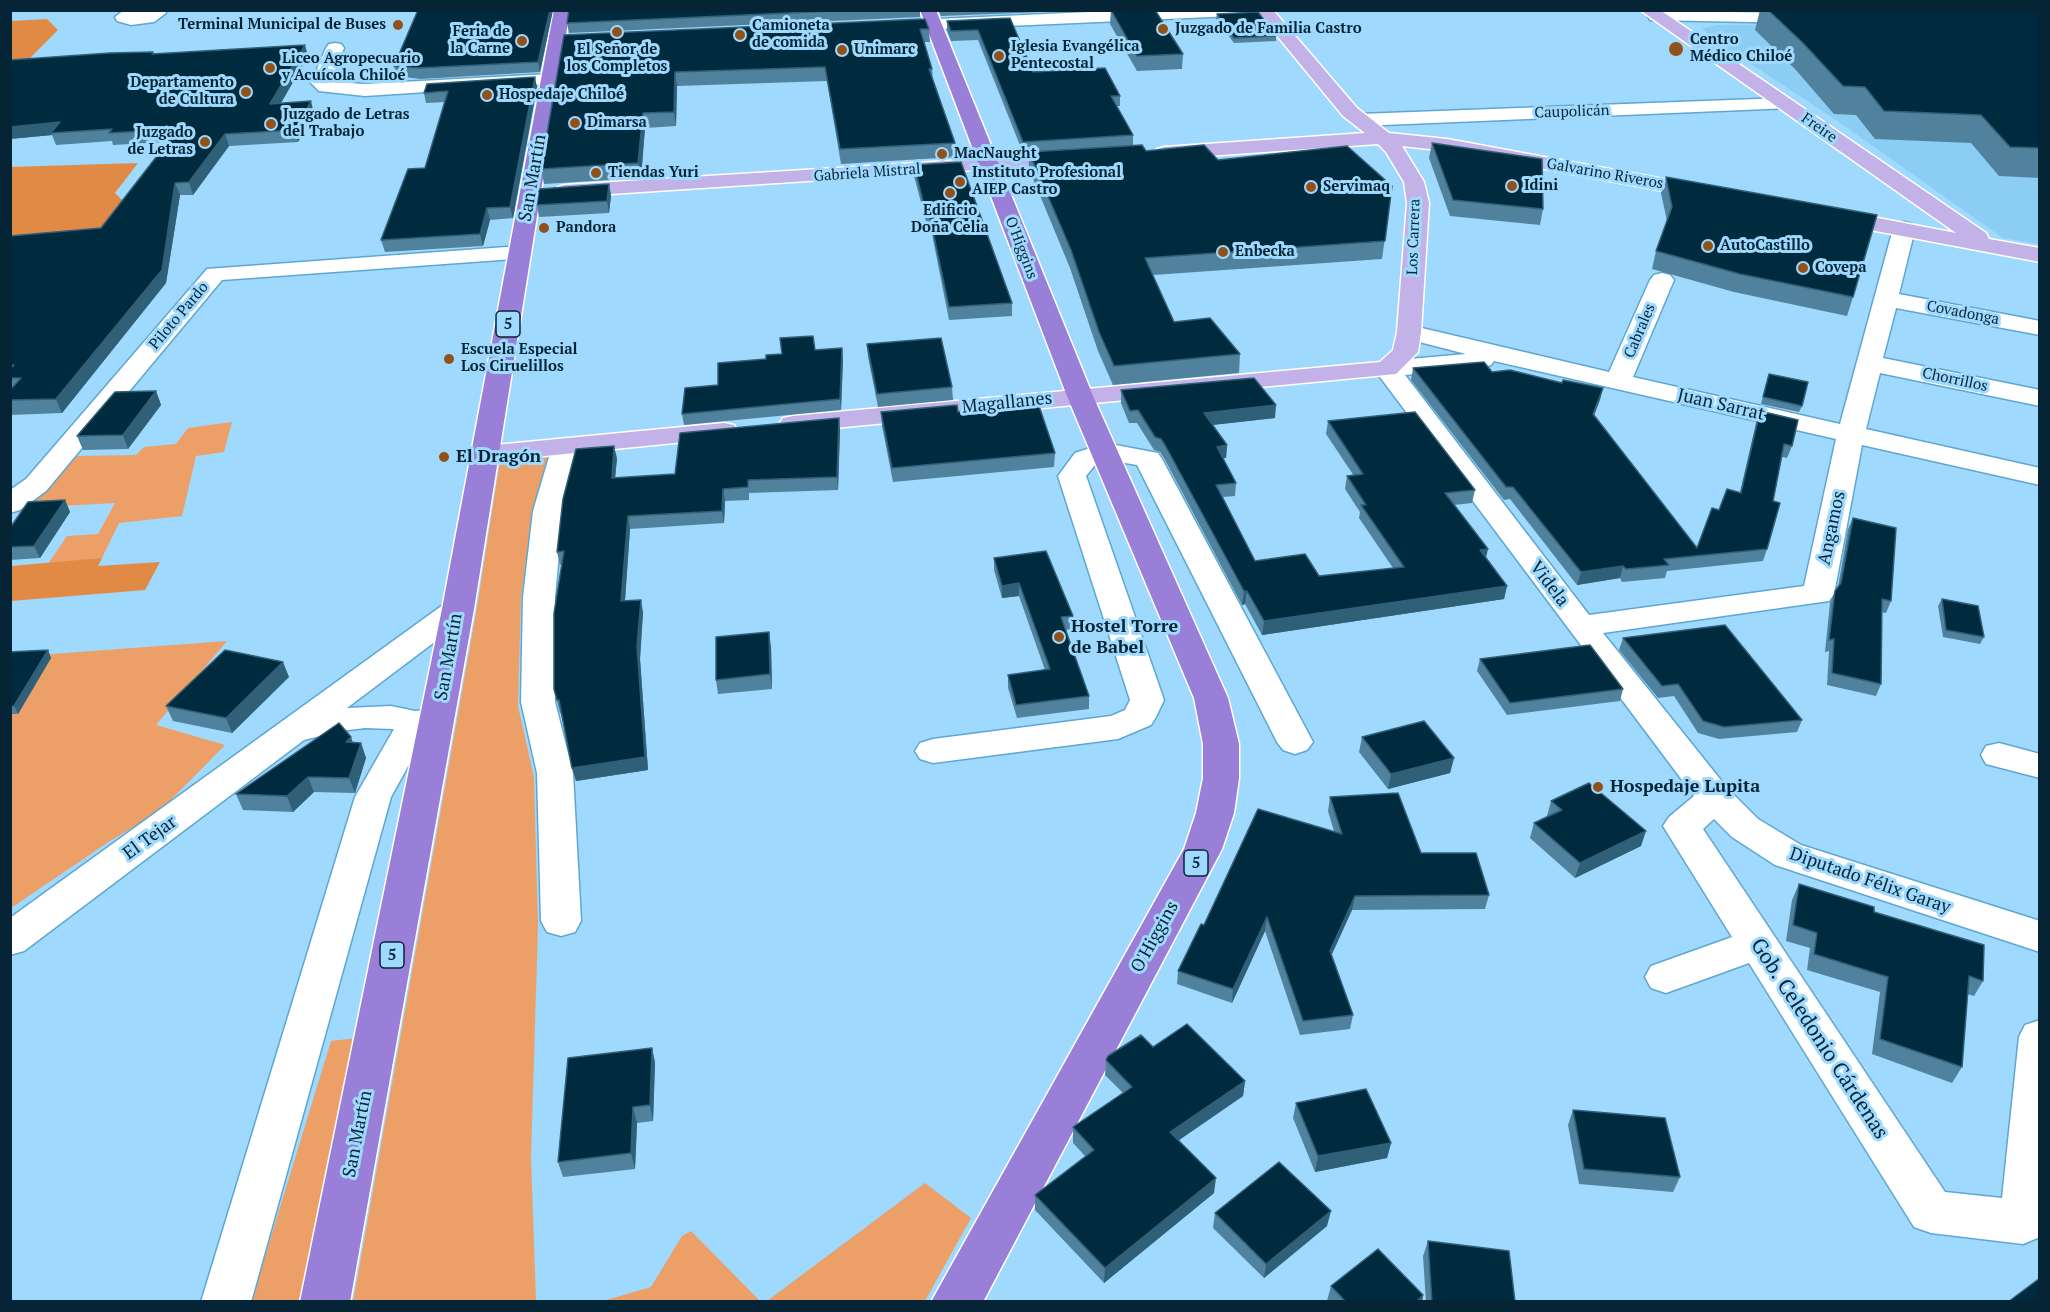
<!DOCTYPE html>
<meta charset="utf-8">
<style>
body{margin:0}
#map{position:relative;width:2050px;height:1312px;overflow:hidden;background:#9fd9fd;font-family:"PT Serif",serif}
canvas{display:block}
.frame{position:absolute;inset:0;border:12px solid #052536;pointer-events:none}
</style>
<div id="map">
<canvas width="2050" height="1312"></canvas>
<div class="frame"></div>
</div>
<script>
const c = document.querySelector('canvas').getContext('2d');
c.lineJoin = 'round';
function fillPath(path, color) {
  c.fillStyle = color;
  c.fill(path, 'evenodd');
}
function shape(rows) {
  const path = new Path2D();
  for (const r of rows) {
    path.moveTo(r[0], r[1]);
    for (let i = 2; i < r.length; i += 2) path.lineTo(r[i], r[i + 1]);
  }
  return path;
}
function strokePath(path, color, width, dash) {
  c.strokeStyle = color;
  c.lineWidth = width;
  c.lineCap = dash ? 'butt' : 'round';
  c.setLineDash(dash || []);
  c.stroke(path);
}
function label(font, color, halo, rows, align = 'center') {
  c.font = font + ' "PT Serif",serif';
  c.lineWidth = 6;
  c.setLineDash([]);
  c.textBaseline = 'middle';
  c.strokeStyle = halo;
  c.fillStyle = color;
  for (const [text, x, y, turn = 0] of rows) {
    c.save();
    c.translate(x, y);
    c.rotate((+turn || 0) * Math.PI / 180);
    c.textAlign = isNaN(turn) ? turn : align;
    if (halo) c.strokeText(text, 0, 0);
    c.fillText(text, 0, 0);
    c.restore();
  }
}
const built = shape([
 [1719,25,2039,28,2039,244,2003,238,1836,120,1716,41,1702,28]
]);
const green = shape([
 [232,422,224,452,196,456,182,516,119,523,102,558,48,564,67,536,98,534,115,503,24,508,75,456,136,455,144,447,176,444,188,428],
 [548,456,532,512,521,599,518,706,534,777,538,925,531,1157,536,1301,353,1302,477,607,500,460],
 [227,641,156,725,225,745,160,811,110,841,11,908,11,657],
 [357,1038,300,1301,251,1302,331,1041],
 [925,1183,971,1218,925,1301,767,1301],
 [691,1231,760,1301,603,1301,651,1287,682,1236]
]);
const forest = shape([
 [47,19,58,30,26,62,11,64,11,21],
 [138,163,115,193,156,234,11,237,10,167],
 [102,558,98,566,160,562,145,590,11,601,11,566]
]);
const minor = shape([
 [124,10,165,10,166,13,154,22,131,25,117,21,115,17,124,10],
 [1132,10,1264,10,1256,15,895,31,887,26,895,21,1132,10],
 [1656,11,1804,13,1812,18,1804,23,1650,20,1648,16,1656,11],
 [335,43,341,44,344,48,331,82,365,84,550,74,556,75,559,79,556,83,550,84,365,96,319,91,311,83,326,48,329,44,335,43],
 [1784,98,1791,100,1793,104,1791,108,1360,126,1353,124,1350,120,1353,116,1360,114,1784,98],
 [1904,222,1912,224,1915,229,1899,294,2040,321,2040,335,1896,308,1883,358,2040,390,2040,406,1880,373,1866,429,2040,468,2040,485,1862,445,1834,594,1829,601,1603,633,1728,789,1758,819,1801,845,2040,921,2040,952,1775,865,1732,837,1714,819,1703,829,1945,1192,2002,1198,2019,1037,2025,1025,2040,1020,2040,1237,2023,1244,1931,1233,1914,1227,1749,963,1666,993,1651,988,1645,977,1651,966,1732,937,1663,826,1669,817,1694,796,1374,369,1378,364,1387,361,1466,354,1400,337,1397,332,1400,327,1409,325,1609,372,1650,280,1654,275,1662,273,1670,275,1674,280,1633,377,1840,424,1893,229,1896,224,1904,222],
 [1494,361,1836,439,1804,586,1589,615,1405,375,1482,368,1491,365,1494,361],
 [520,246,528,248,531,253,528,258,222,280,46,491,20,510,10,513,10,490,26,479,207,269,520,246],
 [566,439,576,441,580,447,563,511,555,597,555,702,573,773,581,921,575,932,561,936,547,932,541,921,537,773,521,702,523,597,533,511,552,447,556,441,566,439],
 [1105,443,1158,453,1162,459,1313,742,1307,750,1295,754,1283,750,1277,742,1137,465,1108,460,1095,465,1086,476,1164,700,1156,717,1151,725,1118,739,933,763,920,759,915,751,920,743,933,739,1111,716,1125,710,1130,700,1058,476,1075,453,1105,443],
 [458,599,469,602,474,609,469,616,347,708,391,706,415,711,436,709,448,712,453,720,448,728,427,732,391,797,251,1302,201,1302,355,797,394,729,365,728,340,731,304,740,24,951,10,955,10,918,447,602,458,599],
 [1999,743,2040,754,2040,778,1986,764,1981,755,1986,746,1999,743]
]);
const major = shape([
 [1256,10,1273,10,1357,108,1389,133,1447,139,1707,187,1714,189,1718,193,1714,197,1707,199,1447,151,1402,146,1424,182,1429,203,1421,332,1418,352,1396,374,793,432,783,430,779,424,783,418,793,416,1380,362,1393,350,1397,332,1407,203,1404,182,1386,152,1378,144,1164,159,1157,157,1154,153,1157,149,1164,147,1365,133,1343,116,1256,10],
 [1640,10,1660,10,1986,233,1989,239,2040,248,2040,262,1823,221,1820,216,1823,211,1831,209,1956,233,1640,10],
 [1074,153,1081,155,1084,159,1081,163,565,197,558,195,554,191,558,187,565,185,1074,153],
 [724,423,734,425,738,431,734,437,485,462,475,460,471,454,475,448,485,446,724,423]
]);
const highway = shape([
 [554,10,570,10,474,609,350,1302,300,1302,442,609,554,10],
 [920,10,936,10,1093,396,1228,698,1239,744,1239,778,1234,813,1222,849,983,1302,931,1302,1184,849,1196,813,1203,778,1203,744,1194,698,1067,396,920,10]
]);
const wall = shape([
 [553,10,540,72,420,79,397,76,394,66],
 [569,10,920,10,920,17,569,33,567,23],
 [938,10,1065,10,1065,11,941,16],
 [1111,10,1155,10,1183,54,1182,69,1137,71,1110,24],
 [1760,10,2040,10,2040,178,1999,176,1971,143,1875,139,1856,115,1834,114,1795,69,1755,30],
 [1217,14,1276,36,1276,41,1234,43,1216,19],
 [1010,18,1033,72,1120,96,1120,106,1117,106,1133,135,1133,146,1146,151,1218,160,1392,186,1382,259,1153,275,1174,322,1240,354,1239,373,1113,385,1098,351,1070,268,1029,169,1029,152,1023,153,978,40,951,41,947,31,947,21],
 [929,29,930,42,924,42,932,69,933,79,955,143,956,157,841,164,827,81,677,86,676,126,645,128,641,178,544,184,541,169,564,35],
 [153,52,154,54,308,56,281,103,314,113,298,142,229,146,193,195,180,195,166,283,62,413,10,415,10,236,101,228,168,142,113,145,112,141,56,145,52,135,10,139],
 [537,87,513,218,490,220,483,246,385,252,381,240,425,168,445,102,426,103,424,93],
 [1432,143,1543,209,1540,225,1450,216,1429,158],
 [914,165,1012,303,1012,316,949,320,931,229,928,229,914,176],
 [1666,177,1853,297,1847,316,1734,292,1652,269,1656,251,1667,221,1661,193],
 [609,184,611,196,609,213,539,217,537,205],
 [867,344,952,387,953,400,878,407,868,357],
 [842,348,843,359,841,410,684,425,682,414,718,385,766,359,815,350],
 [1413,368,1492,372,1562,383,1603,388,1594,415,1697,548,1719,510,1740,492,1756,423,1760,411,1792,446,1787,458,1782,457,1773,501,1767,549,1763,561,1667,571,1665,578,1622,582,1620,578,1577,585,1510,499,1504,500,1411,380],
 [1769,374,1802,406,1799,412,1761,404],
 [1121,390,1275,418,1212,425,1227,445,1226,458,1223,458,1236,483,1235,496,1223,497,1255,561,1319,576,1393,568,1359,518,1360,512,1345,489,1347,476,1354,476,1326,434,1328,421,1475,490,1472,503,1454,505,1486,557,1507,586,1504,599,1262,635,1245,604,1242,605,1164,458,1160,452,1154,450,1137,423,1129,423,1121,403],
 [156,391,161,405,128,449,83,450,77,436],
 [881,412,1055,453,1054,467,893,482,882,426],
 [840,430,838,490,749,493,749,500,725,501,724,523,630,529,625,601,643,612,640,659,648,770,576,781,562,713,560,713,554,689,562,564,560,565,557,552,617,458,615,478,675,474],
 [65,500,70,512,40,558,10,560,10,528],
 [1853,518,1891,601,1886,613,1882,612,1881,684,1876,696,1827,685,1829,651,1825,652,1830,603,1835,591,1838,587,1848,529],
 [994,558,1073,616,1072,629,1066,630,1089,696,1089,709,1017,718,1008,688,1008,675,1045,670,1019,596,1002,598,994,570],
 [1942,599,1984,637,1980,644,1943,637,1938,606],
 [1623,638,1802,720,1797,732,1719,739,1698,733,1674,696,1658,698,1619,650],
 [771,647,772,689,718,694,716,680],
 [48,650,51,658,18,714,10,714,10,652],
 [1480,659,1623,689,1620,701,1507,715,1477,671],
 [289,677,232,733,173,721,166,706],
 [1362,737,1454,758,1450,773,1388,789,1359,752],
 [353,743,361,743,366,758,355,793,314,792,293,812,243,810,236,794],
 [1330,797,1489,895,1485,909,1352,910,1331,956,1353,1015,1350,1029,1300,1035,1265,931,1232,1003,1177,984,1178,971,1204,925,1334,831,1328,811],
 [1551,801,1641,846,1575,878,1530,838,1534,823,1547,816],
 [1799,884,1874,912,1983,981,1974,996,1967,994,1962,1067,1952,1083,1872,1054,1880,992,1807,970,1810,948,1786,941,1792,900],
 [1153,1047,1245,1081,1243,1096,1179,1140,1214,1193,1104,1283,1035,1210,1035,1195,1085,1156,1073,1143,1073,1127,1123,1093,1105,1075,1106,1060],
 [652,1048,655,1063,653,1121,637,1123,635,1169,563,1177,558,1162],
 [1296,1103,1391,1143,1387,1158,1315,1172,1293,1118],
 [1573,1110,1680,1177,1673,1192,1579,1184,1568,1125],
 [1215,1213,1327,1226,1264,1278,1213,1228],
 [1428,1241,1515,1302,1426,1302,1423,1256],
 [1331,1286,1423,1295,1422,1302,1328,1302,1327,1301]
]);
const shadedWall = shape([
 [550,10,553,10,540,72,538,62],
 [305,45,308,56,274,115,270,104],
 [675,72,677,86,676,126,674,112],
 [535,77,537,87,513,218,510,207],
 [311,101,314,113,298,142,295,130],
 [643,113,645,128,641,178,638,163],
 [60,122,51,133,52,135,10,139,10,127],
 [225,134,229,146,193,195,189,182],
 [175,183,180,195,166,283,62,413,56,399],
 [609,184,611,196,609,213,607,201],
 [487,208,490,220,483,246,480,234],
 [842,348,843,359,841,410,840,399],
 [1603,388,1600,400,1590,426,1593,414],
 [156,391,161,405,128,449,123,435],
 [1276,405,1275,418,1203,426,1204,413],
 [839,418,840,430,838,490,837,477],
 [1227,445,1226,458,1216,459,1217,447],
 [614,446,617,458,614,490,612,478],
 [723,489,725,501,724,523,722,511],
 [65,500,70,512,40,558,34,546],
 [628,516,630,529,624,614,621,601],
 [1488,549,1485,562,1480,550],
 [1623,566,1620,578,1577,585,1581,572],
 [1019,583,1019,596,1002,598,1002,586],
 [1507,586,1504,599,1262,635,1264,621],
 [1244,591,1247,591,1245,604,1242,605],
 [641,600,643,612,640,659,648,770,576,781,572,768,637,646],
 [769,632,771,647,772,689,770,674],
 [48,650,51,658,18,714,14,706],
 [283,662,289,677,232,733,226,718],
 [351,737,356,752,346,742],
 [361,743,366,758,355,793,349,778],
 [1454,758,1450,773,1388,789,1391,774],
 [308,777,314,792,293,812,287,796],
 [1646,831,1641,846,1575,878,1580,863],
 [1355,896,1352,910,1327,965,1330,951],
 [1267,917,1265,931,1232,1003,1233,989],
 [652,1048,655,1063,653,1121,650,1105],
 [1245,1081,1243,1096,1169,1147,1170,1132],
 [633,1107,637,1123,635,1169,631,1153],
 [1391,1143,1387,1158,1315,1172,1318,1156],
 [1216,1178,1214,1193,1104,1283,1105,1268],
 [1331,1211,1327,1226,1264,1278,1266,1264],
 [1423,1295,1422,1302,1416,1302]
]);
const building = shape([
 [418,10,550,10,538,62,418,68,394,66,418,10],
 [569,10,855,10,567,23,569,10],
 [1111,10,1155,10,1183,54,1137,56,1111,10],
 [1768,10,2040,10,2040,148,2010,147,1981,115,1884,111,1865,87,1843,86,1803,43,1768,10],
 [1258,12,1276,36,1234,38,1217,14,1258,12],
 [1010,18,1033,72,1105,68,1120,96,1111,96,1133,135,1023,142,978,30,951,31,947,21,1010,18],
 [925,19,929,29,920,29,932,69,929,69,955,143,840,149,825,67,675,72,674,112,643,113,638,163,541,169,564,35,925,19],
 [305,45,270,104,311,101,295,130,225,134,189,182,175,183,162,270,56,399,10,400,10,390,21,378,10,378,10,369,14,365,10,366,10,236,101,228,178,129,109,133,112,129,51,133,60,122,10,127,10,60,110,53,153,52,152,54,305,45],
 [535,77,510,207,487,208,480,234,381,240,408,169,425,168,448,91,424,93,427,84,535,77],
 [1432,143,1542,159,1543,209,1453,200,1432,143],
 [1142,145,1146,151,1204,145,1218,160,1347,146,1392,186,1385,241,1145,258,1174,322,1210,318,1240,354,1114,366,1099,332,1071,250,1029,152,1142,145],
 [961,162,1012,303,949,307,930,217,927,217,914,165,961,162],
 [1666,177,1877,215,1853,297,1740,274,1656,251,1672,207,1666,177],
 [609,184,607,201,537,205,539,189,609,184],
 [813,336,815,350,842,348,840,399,682,414,685,388,718,385,718,363,766,359,766,355,782,354,780,338,813,336],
 [941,338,952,387,877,394,867,344,941,338],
 [1484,362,1492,372,1510,370,1562,383,1563,380,1603,388,1593,414,1697,548,1712,508,1719,510,1727,489,1741,493,1760,411,1798,420,1792,446,1784,444,1773,501,1780,503,1767,549,1664,559,1669,565,1626,569,1623,566,1581,572,1513,487,1506,487,1413,368,1484,362],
 [1769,374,1808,382,1802,406,1763,397,1769,374],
 [1254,378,1276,405,1204,413,1227,445,1217,447,1236,483,1216,485,1255,561,1305,554,1319,576,1404,567,1361,505,1366,505,1347,476,1363,474,1328,421,1415,412,1475,490,1445,493,1488,549,1480,550,1507,586,1264,621,1247,591,1244,591,1165,445,1161,439,1155,437,1138,410,1130,411,1121,390,1254,378],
 [156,391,123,435,77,436,115,392,156,391],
 [957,405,958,412,1039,406,1055,453,892,468,881,412,957,405],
 [839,418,837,477,748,480,748,487,723,489,722,511,628,516,621,601,641,600,637,646,645,757,572,768,559,700,557,700,554,689,554,613,564,551,557,552,563,499,576,449,614,446,612,478,675,474,680,433,839,418],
 [65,500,34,546,10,547,10,528,28,502,65,500],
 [1853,518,1896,528,1891,601,1882,599,1881,684,1832,673,1834,639,1829,640,1835,591,1841,583,1853,518],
 [1046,551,1073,616,1061,617,1089,696,1016,705,1008,675,1050,669,1019,583,1002,586,994,558,1046,551],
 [1942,599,1978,606,1984,637,1946,630,1942,599],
 [1725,625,1802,720,1724,727,1703,721,1678,684,1662,686,1623,638,1725,625],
 [769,632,770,674,716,680,716,637,769,632],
 [1590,645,1623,689,1510,703,1480,659,1590,645],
 [48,650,14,706,10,706,10,652,48,650],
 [225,650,283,662,226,718,166,706,225,650],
 [1424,721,1454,758,1391,774,1362,737,1424,721],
 [339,723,351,737,346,742,361,743,349,778,308,777,287,796,236,794,339,723],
 [1589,783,1646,831,1580,863,1534,823,1562,810,1551,801,1589,783],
 [1398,793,1421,853,1476,853,1489,895,1355,896,1330,951,1353,1015,1303,1021,1267,917,1233,989,1178,971,1201,924,1204,925,1258,809,1342,834,1330,797,1398,793],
 [1799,884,1874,907,1874,912,1984,945,1983,981,1969,976,1962,1067,1880,1039,1888,977,1814,954,1817,933,1793,925,1799,884],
 [1187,1024,1245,1081,1170,1132,1216,1178,1105,1268,1035,1195,1094,1150,1073,1127,1132,1087,1106,1060,1108,1056,1141,1035,1153,1047,1187,1024],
 [652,1048,650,1105,633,1107,631,1153,558,1162,568,1058,652,1048],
 [1366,1089,1391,1143,1318,1156,1296,1103,1366,1089],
 [1573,1110,1665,1118,1680,1177,1584,1169,1573,1110],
 [1279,1162,1331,1211,1266,1264,1215,1213,1279,1162],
 [1428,1241,1509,1251,1515,1302,1432,1302,1428,1241],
 [1378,1249,1423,1295,1416,1302,1346,1302,1331,1286,1378,1249],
 [2040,1278,2040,1302,2008,1302,2040,1278]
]);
const markers = [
 [398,25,6,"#91511b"],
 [1163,29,6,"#91511b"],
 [617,32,6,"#91511b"],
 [740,35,6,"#91511b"],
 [522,41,6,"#91511b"],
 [1676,49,8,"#91511b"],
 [842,50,6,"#91511b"],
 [999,56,6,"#91511b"],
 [270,68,6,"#91511b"],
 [246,92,6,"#91511b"],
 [487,95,6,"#91511b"],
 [575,123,6,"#91511b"],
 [271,124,6,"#91511b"],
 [205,142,6,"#91511b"],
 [942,154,6,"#91511b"],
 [596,173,6,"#91511b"],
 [960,182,6,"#91511b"],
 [1512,186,6,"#91511b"],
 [1311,187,6,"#91511b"],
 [950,193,6,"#91511b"],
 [544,228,6,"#91511b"],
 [1708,246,6,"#91511b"],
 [1223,252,6,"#91511b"],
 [1803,268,6,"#91511b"],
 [449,359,6,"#91511b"],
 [444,457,6,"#91511b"],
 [1059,637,6,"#91511b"],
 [1598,787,6,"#91511b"]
];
const farPoinames = [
 ["Terminal Municipal de Buses",386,25,"right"],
 ["Camioneta",752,26],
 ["de comida",752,43],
 ["Juzgado de Familia Castro",1175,29],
 ["Feria de",510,32,"right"],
 ["la Carne",510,49,"right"],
 ["Centro",1690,40],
 ["Médico Chiloé",1690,57],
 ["Iglesia Evangélica",1011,47],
 ["Pentecostal",1011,64],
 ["El Señor de",617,50,"center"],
 ["los Completos",617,67,"center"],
 ["Unimarc",854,50],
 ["Liceo Agropecuario",282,59],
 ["y Acuícola Chiloé",282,76],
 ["Departamento",234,83,"right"],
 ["de Cultura",234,100,"right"],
 ["Hospedaje Chiloé",499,95],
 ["Juzgado de Letras",283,115],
 ["del Trabajo",283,132],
 ["Dimarsa",587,123],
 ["Juzgado",193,133,"right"],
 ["de Letras",193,150,"right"],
 ["MacNaught",954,154],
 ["Tiendas Yuri",608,173],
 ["Instituto Profesional",972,173],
 ["AIEP Castro",972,190],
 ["Idini",1524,186],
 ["Servimaq",1323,187],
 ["Edificio",950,211,"center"],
 ["Doña Celia",950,228,"center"],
 ["Pandora",556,228],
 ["AutoCastillo",1720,246],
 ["Enbecka",1235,252],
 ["Covepa",1815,268],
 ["Escuela Especial",461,350],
 ["Los Ciruelillos",461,367]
];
const farStreetnames = [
 ["Caupolicán",1572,112,-2],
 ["Freire",1819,128,35],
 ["Gabriela Mistral",867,173,-4],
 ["Galvarino Riveros",1605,174,10],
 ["Los Carrera",1414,237,-88],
 ["O'Higgins",1021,248,69],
 ["Covadonga",1963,313,11],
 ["Piloto Pardo",179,316,-50],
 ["Cabrales",1640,331,-67],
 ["Chorrillos",1955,380,12]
];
const shields = [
 [508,324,24],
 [1196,863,24],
 [392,955,24]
];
const shieldNames = [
 ["5",508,324],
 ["5",1196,863],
 ["5",392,955]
];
const streetNames = [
 ["San Martín",533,178,-80],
 ["Magallanes",1007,403,-6],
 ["Juan Sarrat",1721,405,13],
 ["Angamos",1832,528,-78],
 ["Videla",1549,584,53],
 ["San Martín",449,657,-80],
 ["El Tejar",150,838,-36],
 ["Diputado Félix Garay",1870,881,19],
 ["O'Higgins",1155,937,-61],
 ["San Martín",358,1134,-79]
];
const poiNames = [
 ["El Dragón",456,457],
 ["Hostel Torre",1071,627],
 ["de Babel",1071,648],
 ["Hospedaje Lupita",1610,787]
];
const nearStreetnames = [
 ["Gob. Celedonio Cárdenas",1819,1039,57]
];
fillPath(built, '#8ccdf3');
fillPath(green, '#ec9f67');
fillPath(forest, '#e18a46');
strokePath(minor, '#5ea7d2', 3);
strokePath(major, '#fff', 3);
strokePath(highway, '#fff', 3);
fillPath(minor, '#fff');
fillPath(major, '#c2b2e7');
fillPath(highway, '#997fd7');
fillPath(wall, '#50829e');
fillPath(shadedWall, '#305f78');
fillPath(building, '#002b3f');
strokePath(building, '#305f78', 1.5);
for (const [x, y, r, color] of markers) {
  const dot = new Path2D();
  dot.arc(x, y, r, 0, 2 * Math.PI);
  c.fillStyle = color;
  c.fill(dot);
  strokePath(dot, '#9fd9fd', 2);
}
label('bold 15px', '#052536', '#9fd9fd', farPoinames, 'left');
label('15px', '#052536', '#9fd9fd', farStreetnames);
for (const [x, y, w] of shields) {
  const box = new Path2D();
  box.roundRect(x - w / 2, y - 13, w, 26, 4.5);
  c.fillStyle = '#9fd9fd';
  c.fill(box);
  strokePath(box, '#052536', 1.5);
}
label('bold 16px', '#052536', null, shieldNames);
label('18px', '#052536', '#9fd9fd', streetNames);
label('bold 18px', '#052536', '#9fd9fd', poiNames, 'left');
label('21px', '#052536', '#9fd9fd', nearStreetnames);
</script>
